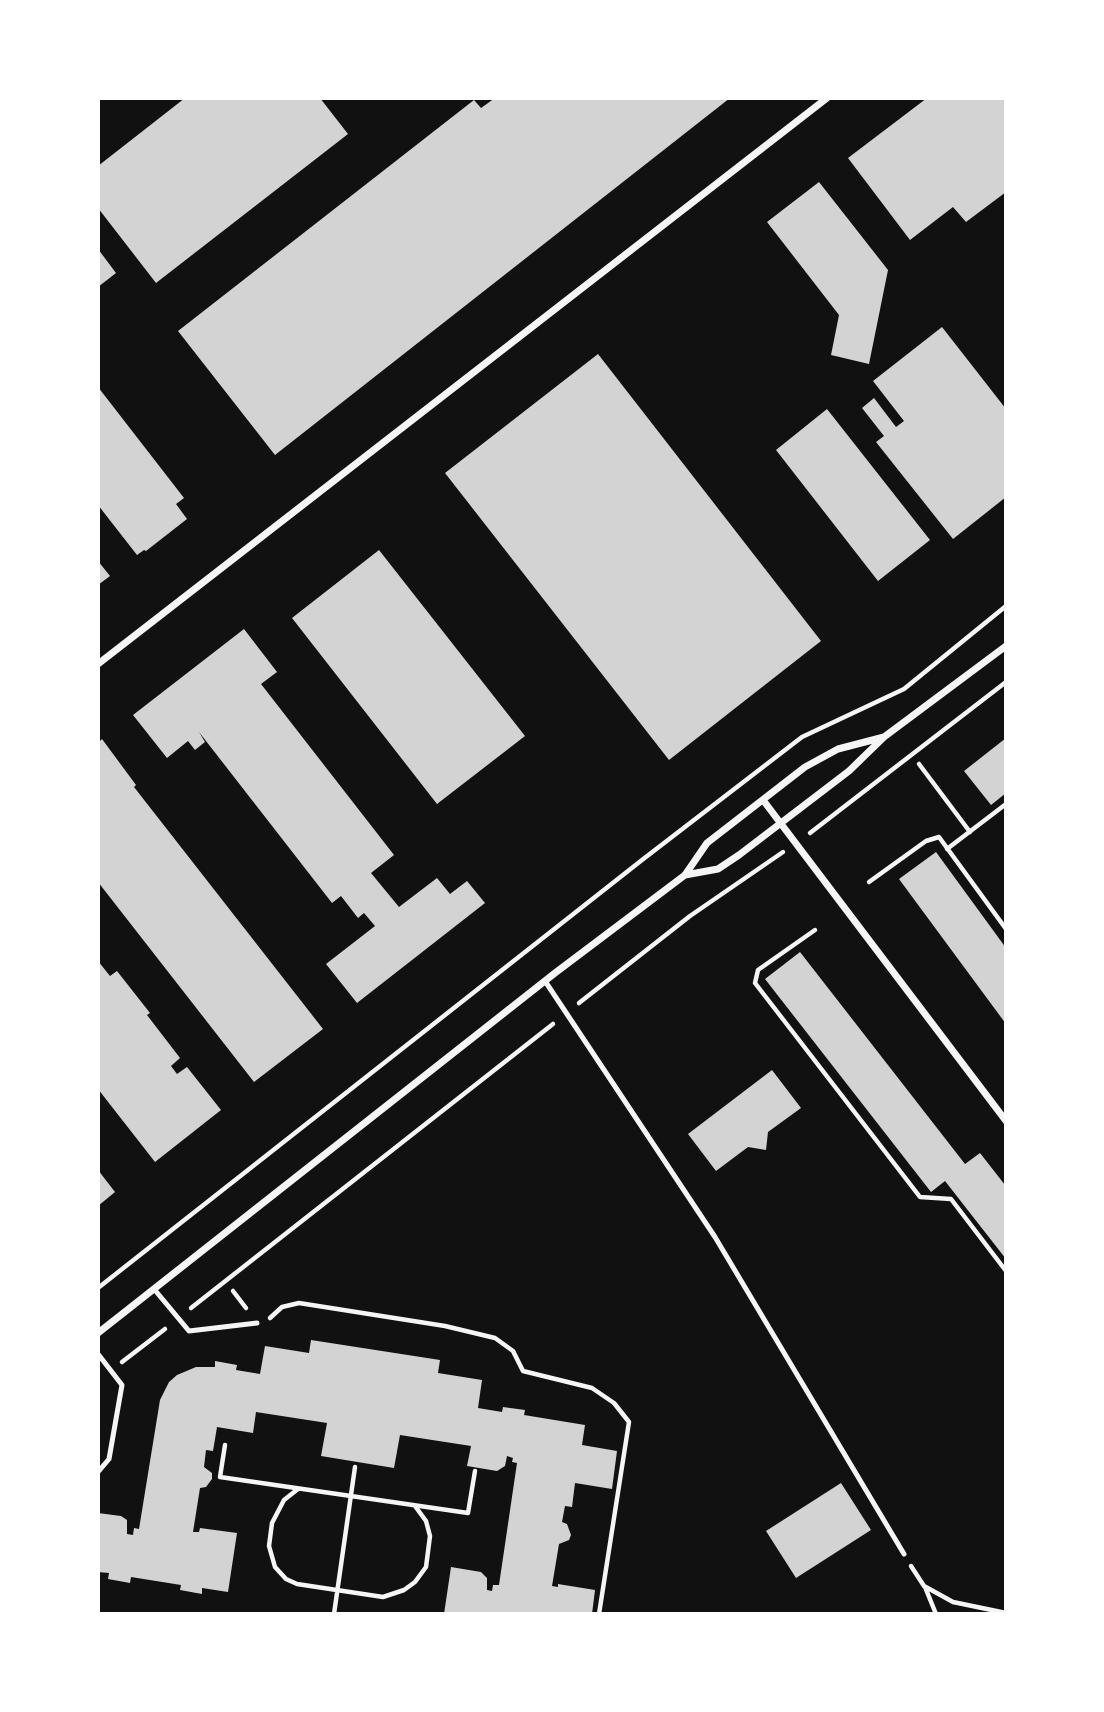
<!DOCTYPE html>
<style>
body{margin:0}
#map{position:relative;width:1104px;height:1712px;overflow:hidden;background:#111;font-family:"Work Sans",sans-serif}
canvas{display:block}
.frame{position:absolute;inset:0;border:100px solid #fff;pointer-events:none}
</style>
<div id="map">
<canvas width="1104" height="1712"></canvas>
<div class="frame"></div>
</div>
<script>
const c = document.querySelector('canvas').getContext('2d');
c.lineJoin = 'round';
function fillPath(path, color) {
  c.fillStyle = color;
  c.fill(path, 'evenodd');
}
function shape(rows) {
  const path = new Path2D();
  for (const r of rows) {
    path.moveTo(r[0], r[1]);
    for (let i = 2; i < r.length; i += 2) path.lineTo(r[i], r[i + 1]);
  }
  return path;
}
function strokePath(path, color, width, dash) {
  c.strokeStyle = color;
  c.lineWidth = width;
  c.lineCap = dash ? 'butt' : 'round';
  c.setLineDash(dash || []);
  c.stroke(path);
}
const building = shape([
 [185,98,320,98,348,134,156,283,98,208,98,166],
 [495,98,730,98,275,455,178,331,474,100,481,108],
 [927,98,1006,98,1006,192,966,222,953,207,910,240,848,158],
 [819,182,888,270,869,364,831,355,839,315,767,222],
 [98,249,116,273,98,287],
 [942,327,1006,409,1006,497,953,539,876,442,884,436,862,408,874,398,896,427,904,421,873,381],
 [598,354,821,641,669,760,445,473],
 [98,387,184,498,176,504,187,519,146,551,144,550,137,555,98,505],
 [827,409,930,540,878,581,776,450],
 [379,550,525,736,437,804,292,618],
 [98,561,110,576,98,585],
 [244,629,277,672,261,684,394,855,371,873,399,907,437,878,450,894,467,881,485,903,357,1003,326,964,375,926,364,913,358,918,341,896,332,903,199,732,205,742,195,750,188,741,167,758,133,715],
 [1006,738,1006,793,991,805,964,771],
 [102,739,136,785,134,787,323,1029,254,1082,98,882,98,743],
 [936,852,1006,948,1006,1024,899,879],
 [800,952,965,1164,980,1153,1005,1185,1006,1259,945,1181,931,1192,765,979],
 [98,961,110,976,117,971,150,1013,147,1015,180,1058,171,1066,177,1074,187,1067,221,1110,155,1162,98,1089],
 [772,1070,801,1108,768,1132,766,1150,748,1147,716,1171,688,1134],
 [98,1170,115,1192,98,1206],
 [311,1340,440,1360,438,1373,482,1380,478,1408,502,1412,503,1407,525,1410,524,1415,585,1425,582,1445,617,1451,612,1489,575,1483,572,1507,565,1506,562,1522,567,1524,571,1535,569,1540,559,1544,552,1586,558,1587,558,1584,595,1590,592,1614,444,1614,451,1567,481,1572,487,1578,487,1590,492,1591,493,1585,499,1585,517,1463,512,1462,513,1458,507,1456,505,1466,497,1471,467,1466,471,1446,400,1435,394,1468,321,1456,327,1423,256,1412,253,1433,217,1427,213,1451,206,1450,204,1467,212,1473,212,1479,206,1487,200,1488,193,1532,199,1532,200,1528,237,1533,228,1592,202,1588,202,1594,180,1590,181,1585,131,1577,130,1583,108,1579,109,1573,98,1572,98,1513,121,1516,127,1520,127,1534,133,1535,134,1528,139,1529,160,1400,169,1382,177,1375,196,1367,215,1367,215,1361,237,1365,236,1370,260,1374,265,1346,309,1353],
 [841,1483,871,1530,796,1578,766,1531]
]);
const path = shape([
 [919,764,970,832],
 [810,833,1006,682],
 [947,849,1006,804],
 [869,882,926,841,939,837,1006,929],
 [815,930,758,970,755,983,920,1197,951,1199,1006,1271],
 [579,1003,690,916,783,852],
 [98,1288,642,860,802,737,904,689,1006,606],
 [233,1291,246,1308],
 [191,1308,553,1024],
 [270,1318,282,1307,299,1303,445,1326,495,1338,513,1351,523,1371,592,1388,614,1403,629,1422,599,1614],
 [122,1362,165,1329],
 [225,1445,220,1477,468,1513,475,1471],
 [298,1489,284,1500,272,1523,269,1546,275,1567,286,1579,297,1584,383,1597,404,1590,415,1582,426,1567,430,1536,426,1521,415,1506],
 [911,1566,924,1586,953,1602,1006,1613],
 [925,1587,936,1614],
 [334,1614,355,1467]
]);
const service = shape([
 [545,981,715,1237,904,1554],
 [154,1289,189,1331,257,1323],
 [98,1354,122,1385,109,1459,98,1472]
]);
const minor = shape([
 [98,664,827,98],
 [763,800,1006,1121],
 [685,875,718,869,739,855,849,771,884,737,1006,646],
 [98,1333,555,973,685,875,707,843,805,767,838,749,884,737]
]);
fillPath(building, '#d3d3d3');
strokePath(path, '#f5f5f5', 4.5);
strokePath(service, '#f5f5f5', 5);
strokePath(minor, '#f5f5f5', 7);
</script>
